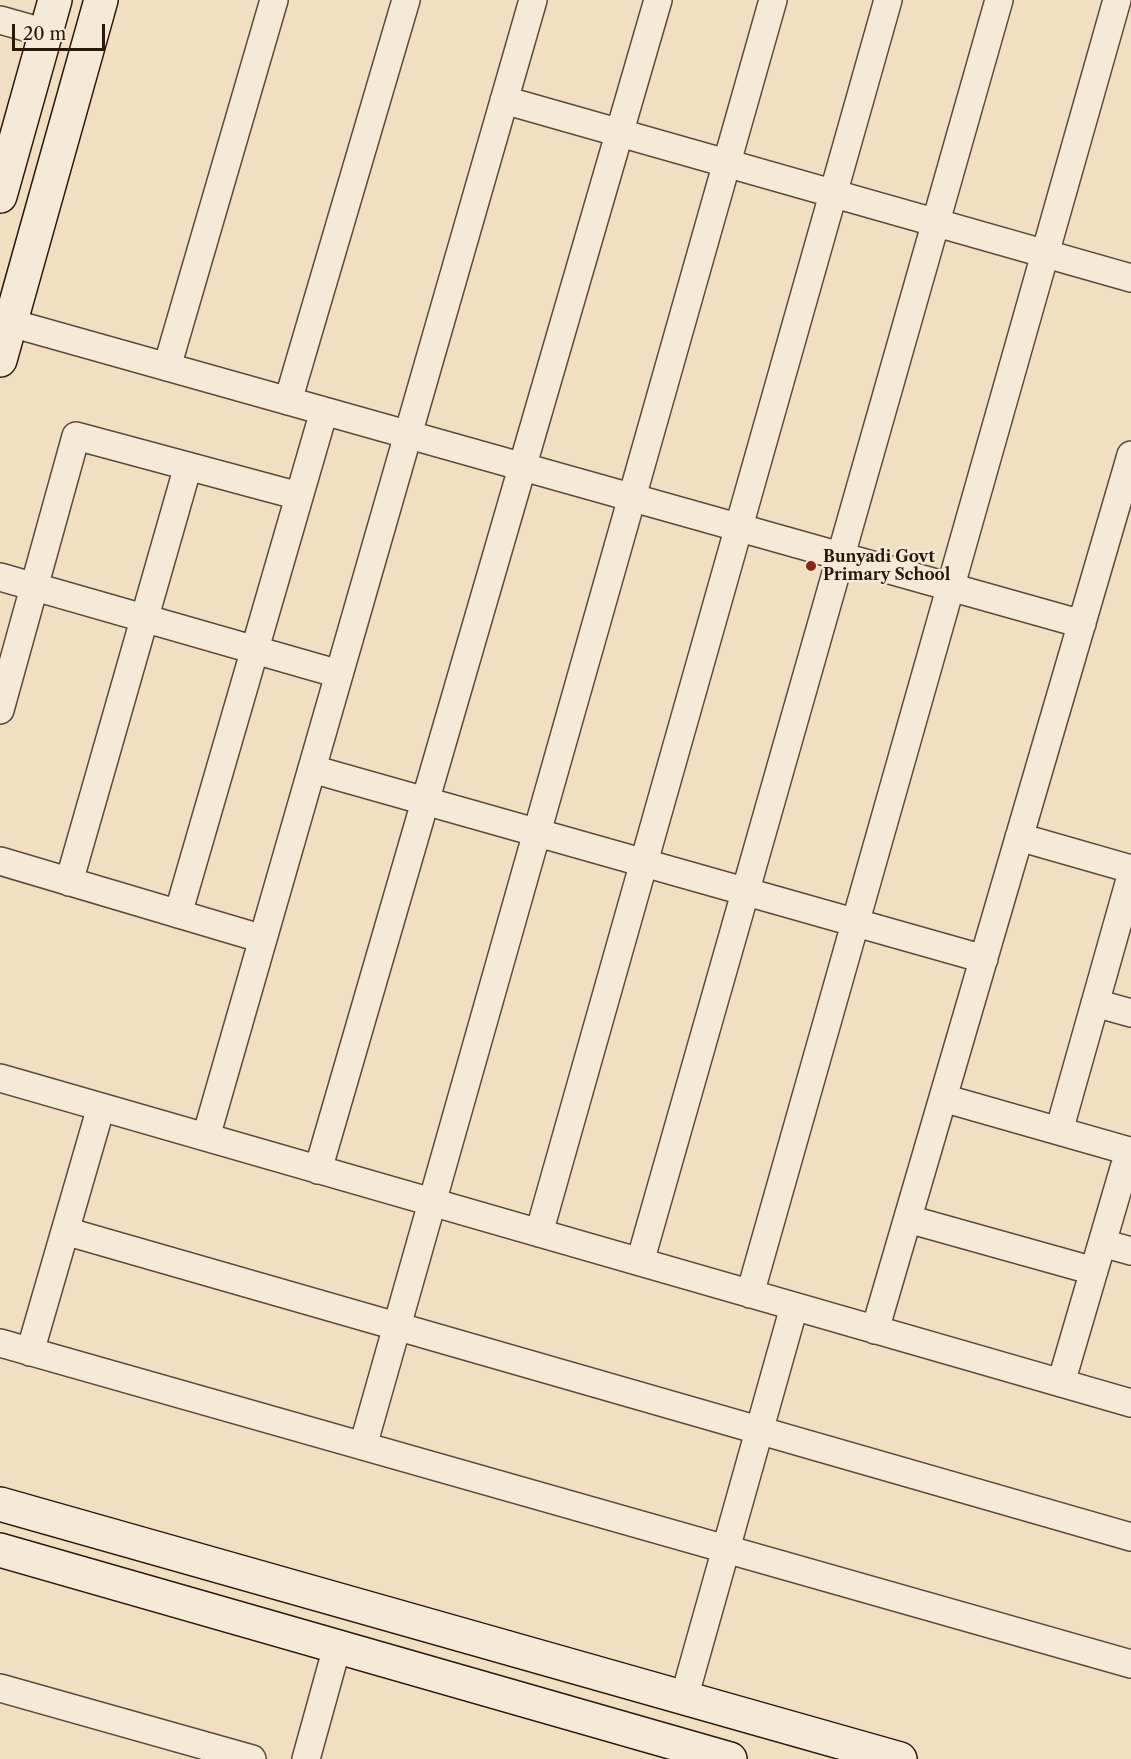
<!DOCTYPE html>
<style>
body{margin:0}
#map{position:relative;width:1131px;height:1759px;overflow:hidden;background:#f0dfc1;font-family:"Libre Caslon Text",serif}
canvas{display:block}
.scale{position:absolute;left:12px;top:24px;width:93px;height:27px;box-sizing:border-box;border:3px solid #2b180d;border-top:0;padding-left:8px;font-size:18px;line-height:21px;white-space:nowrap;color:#2b180d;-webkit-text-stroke:4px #f5ead7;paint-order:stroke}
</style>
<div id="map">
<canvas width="1131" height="1759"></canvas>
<div class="scale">20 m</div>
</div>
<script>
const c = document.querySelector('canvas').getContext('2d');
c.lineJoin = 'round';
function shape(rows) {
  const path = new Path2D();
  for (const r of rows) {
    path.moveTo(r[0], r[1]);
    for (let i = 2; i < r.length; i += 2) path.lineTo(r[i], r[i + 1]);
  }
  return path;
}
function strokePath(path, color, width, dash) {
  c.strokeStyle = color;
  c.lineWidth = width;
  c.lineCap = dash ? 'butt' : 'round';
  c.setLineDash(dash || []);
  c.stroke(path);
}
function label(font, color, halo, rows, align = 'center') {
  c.font = font + ' "Libre Caslon Text",serif';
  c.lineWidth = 5;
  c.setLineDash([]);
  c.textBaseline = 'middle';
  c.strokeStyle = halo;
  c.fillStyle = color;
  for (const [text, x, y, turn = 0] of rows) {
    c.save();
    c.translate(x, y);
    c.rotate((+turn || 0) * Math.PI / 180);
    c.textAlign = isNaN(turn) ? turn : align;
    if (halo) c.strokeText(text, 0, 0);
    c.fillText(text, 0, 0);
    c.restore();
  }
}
const street = shape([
 [0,20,46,33],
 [504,100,1131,278],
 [11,323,1082,624],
 [167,367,274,0],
 [288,401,406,0],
 [0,577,339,674],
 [0,710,76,436,299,496],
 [312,769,984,959],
 [1019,837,1131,869],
 [0,861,263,939],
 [69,882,188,466],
 [178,914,324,411],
 [1095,1003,1131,1013],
 [0,1078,1131,1403],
 [943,1098,1129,1151,1061,1383],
 [1059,1131,1131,876],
 [206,1137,533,0],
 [318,1170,658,0],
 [908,1219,1094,1271],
 [65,1231,1131,1537],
 [539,1233,888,0],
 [1102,1243,1131,1251],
 [640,1262,999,0],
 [750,1294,1117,0],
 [875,1330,1131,455],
 [0,1343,1131,1664],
 [30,1352,101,1107],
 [363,1446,773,0],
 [0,1688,252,1759],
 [684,1698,794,1307],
 [306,1759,337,1647]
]);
const secondary = shape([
 [0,196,55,0],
 [0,360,101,0],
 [0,1504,900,1759],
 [0,1550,730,1759]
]);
const markers = [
 [811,566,6,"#8f2418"]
];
const poiNames = [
 ["Bunyadi Govt",823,557],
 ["Primary School",823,575]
];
strokePath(street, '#5c4a3a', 30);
strokePath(secondary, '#2b180d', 36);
strokePath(street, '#f5ead7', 27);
strokePath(secondary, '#f5ead7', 33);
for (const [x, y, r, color] of markers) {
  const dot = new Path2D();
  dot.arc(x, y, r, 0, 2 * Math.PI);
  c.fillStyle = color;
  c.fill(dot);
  strokePath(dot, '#f5ead7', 2);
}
label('bold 16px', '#2b180d', '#f5ead7', poiNames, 'left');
</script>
